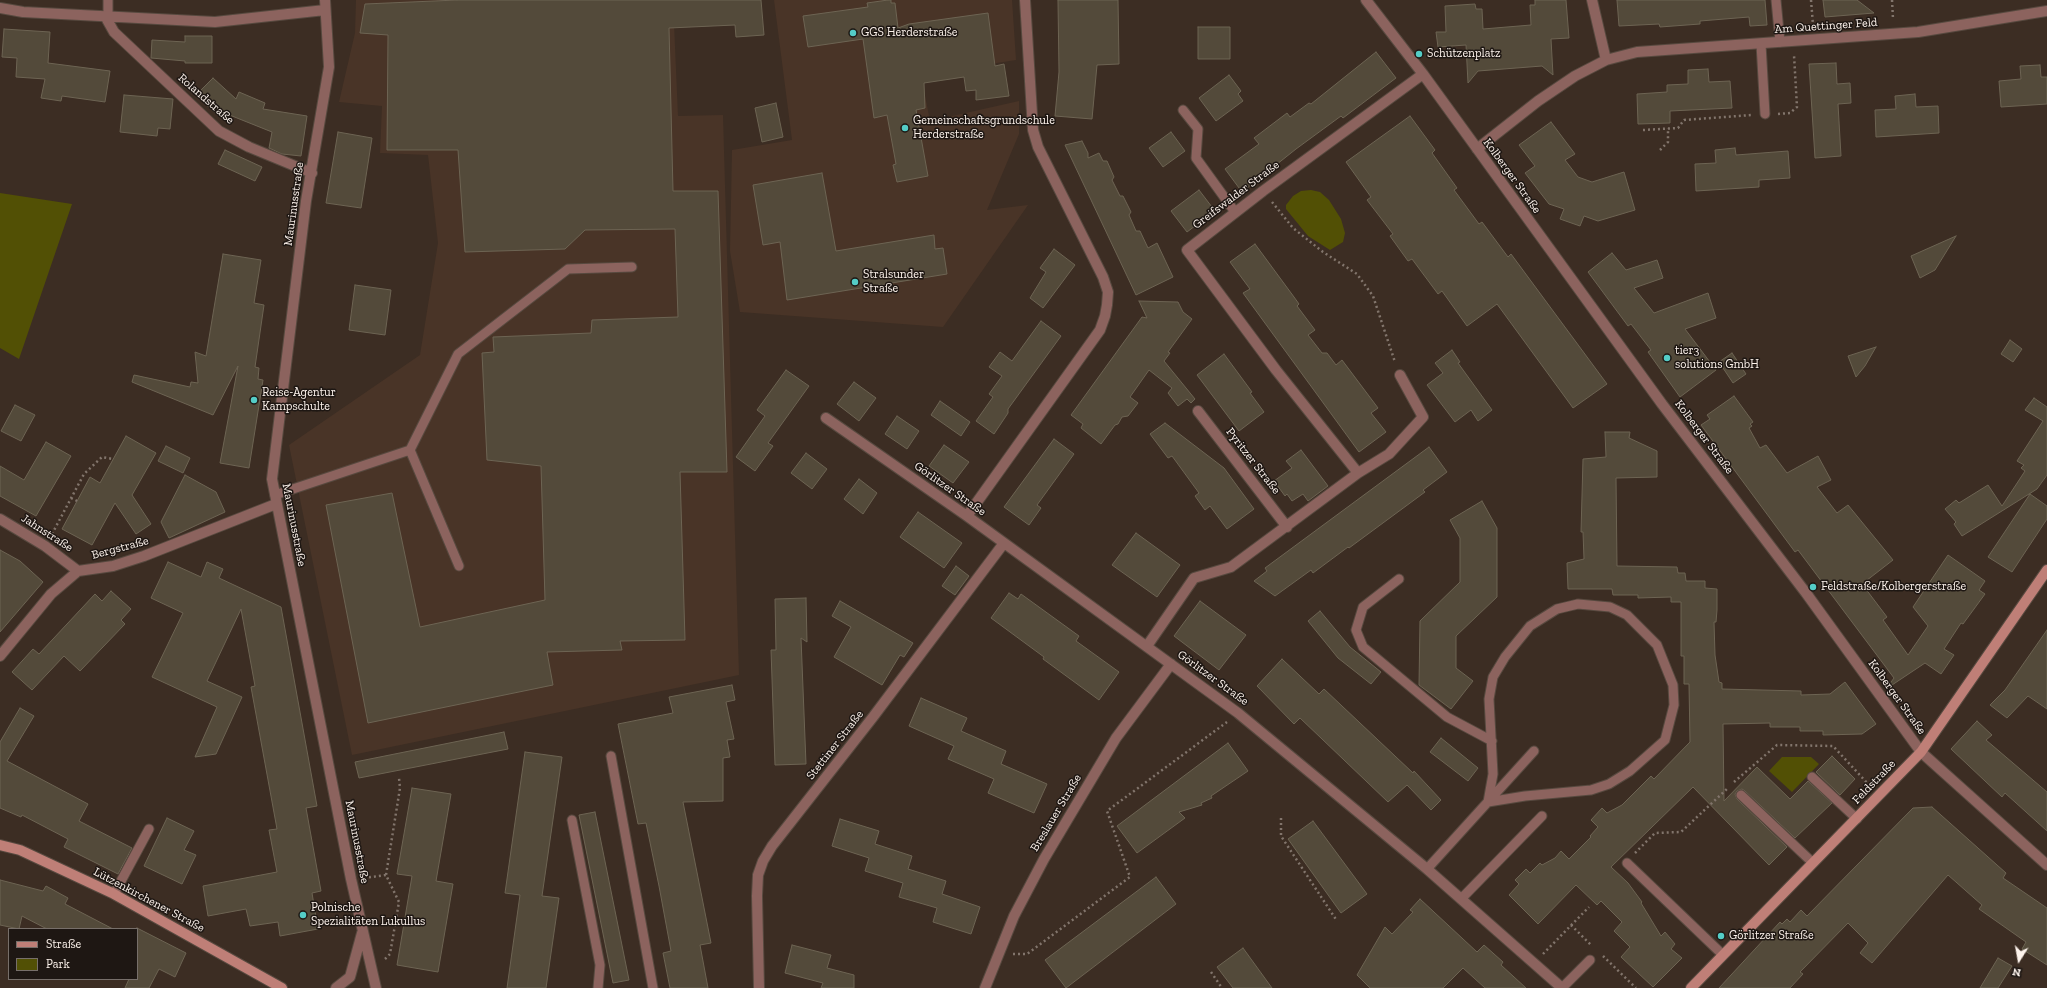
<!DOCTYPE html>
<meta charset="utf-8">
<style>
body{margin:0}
#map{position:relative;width:2047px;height:988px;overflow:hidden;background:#3c2d23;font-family:"Zilla Slab",serif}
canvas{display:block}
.legend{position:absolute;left:8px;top:928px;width:130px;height:52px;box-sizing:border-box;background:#1e1713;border:1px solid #776f6a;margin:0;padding:5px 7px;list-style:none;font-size:12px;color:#fdf3ec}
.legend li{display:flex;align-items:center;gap:8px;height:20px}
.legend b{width:20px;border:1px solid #776f6a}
.north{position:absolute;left:1999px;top:940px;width:40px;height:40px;-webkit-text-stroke:3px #1e1713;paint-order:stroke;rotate:191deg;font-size:11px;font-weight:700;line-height:16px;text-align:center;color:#fdf3ec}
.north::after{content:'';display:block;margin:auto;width:14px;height:18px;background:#fdf3ec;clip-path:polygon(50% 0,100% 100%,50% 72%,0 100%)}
</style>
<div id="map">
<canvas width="2047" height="988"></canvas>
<ul class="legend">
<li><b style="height:5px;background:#bf7f77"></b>Straße</li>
<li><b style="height:11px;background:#525005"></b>Park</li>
</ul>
<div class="north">N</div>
</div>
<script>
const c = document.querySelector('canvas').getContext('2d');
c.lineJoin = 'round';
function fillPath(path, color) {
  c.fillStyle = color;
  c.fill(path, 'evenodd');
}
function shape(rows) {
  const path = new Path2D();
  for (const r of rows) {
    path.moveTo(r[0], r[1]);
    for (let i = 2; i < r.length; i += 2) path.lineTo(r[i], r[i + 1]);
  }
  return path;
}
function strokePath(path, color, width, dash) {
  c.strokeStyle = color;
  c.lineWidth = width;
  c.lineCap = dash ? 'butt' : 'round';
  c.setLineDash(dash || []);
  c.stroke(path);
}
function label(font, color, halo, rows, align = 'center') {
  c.font = font + ' "Zilla Slab",serif';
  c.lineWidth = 3;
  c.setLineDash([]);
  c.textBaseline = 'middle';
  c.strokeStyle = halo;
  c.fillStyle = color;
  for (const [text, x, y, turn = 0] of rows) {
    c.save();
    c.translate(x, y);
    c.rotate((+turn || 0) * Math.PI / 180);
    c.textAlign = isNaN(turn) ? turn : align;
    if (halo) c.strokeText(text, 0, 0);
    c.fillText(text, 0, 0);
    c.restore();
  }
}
const built = shape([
 [356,0,673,0,678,116,723,115,739,675,352,755,289,445,420,355,438,243,428,155,380,153,382,106,339,102,355,33],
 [774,0,1012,0,1016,60,921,75,930,121,1019,101,1019,134,987,210,1028,205,943,327,740,312,730,251,732,150,792,140]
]);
const green = shape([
 [1311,190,1320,192,1329,200,1341,219,1345,233,1343,242,1330,250,1308,236,1286,209,1286,205,1293,196,1301,191],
 [0,193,72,204,19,359,0,348],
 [1782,757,1811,757,1819,764,1792,792,1769,771]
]);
const building = shape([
 [457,0,761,0,764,35,736,37,735,25,669,28,673,191,718,191,727,472,680,472,685,640,620,641,622,650,547,652,553,685,368,723,326,505,392,493,420,627,545,600,541,466,487,460,482,353,494,352,493,337,591,333,592,320,678,317,675,229,585,230,565,249,465,252,458,150,387,150,388,35,360,33,365,4,457,0],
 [888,0,891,0,891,3,895,3,898,28,909,24,988,13,995,66,1004,64,1009,96,976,100,976,90,966,91,964,77,924,83,925,108,916,110,928,176,897,182,893,165,896,164,887,115,874,118,863,39,808,47,803,16,868,7,867,3,888,0],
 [1058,0,1118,0,1119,64,1097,65,1092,119,1055,116,1059,72,1058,0],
 [1535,0,1566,0,1569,38,1551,39,1553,75,1542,66,1478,71,1468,83,1466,45,1438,47,1436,32,1446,32,1445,6,1475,4,1476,9,1482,9,1483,29,1531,25,1530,5,1535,5,1535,0],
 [1617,0,1765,0,1767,25,1750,26,1749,17,1700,21,1700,24,1660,27,1659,24,1619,26,1617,0],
 [1823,0,1857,0,1874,13,1825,17,1823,0],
 [1198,27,1230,27,1230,59,1198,59,1198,27],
 [4,29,50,32,48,63,110,71,105,102,62,96,61,101,41,98,45,79,16,77,17,58,2,57,4,29],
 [185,36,212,36,212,63,185,63,185,61,151,58,152,40,185,42,185,36],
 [1376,52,1396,78,1343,118,1341,116,1296,149,1242,192,1225,169,1259,144,1254,138,1287,113,1290,117,1309,103,1311,104,1376,52],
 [1836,63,1837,84,1850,83,1851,103,1838,104,1841,156,1815,158,1809,64,1836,63],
 [2040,65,2041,77,2047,77,2047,104,2001,107,1999,81,2021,79,2020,66,2040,65],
 [1708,69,1709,82,1730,81,1732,108,1670,111,1670,123,1638,124,1637,94,1667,92,1667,85,1688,84,1688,70,1708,69],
 [1229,75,1241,91,1238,94,1243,101,1216,121,1199,98,1229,75],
 [213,78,236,99,239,92,265,103,263,109,307,116,301,156,282,154,269,148,272,132,217,110,214,112,196,95,213,78],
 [1915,94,1916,107,1938,106,1939,133,1876,137,1875,110,1896,109,1895,96,1915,94],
 [124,95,173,99,170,129,158,128,157,136,120,132,124,95],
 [776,103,783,137,762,142,755,108,776,103],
 [1410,116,1435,150,1432,153,1457,188,1454,190,1479,224,1482,222,1508,257,1511,254,1607,384,1573,408,1497,304,1467,326,1442,291,1438,294,1412,259,1408,261,1390,236,1393,234,1367,200,1371,197,1346,162,1410,116],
 [1551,122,1575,154,1565,160,1578,177,1592,182,1624,172,1635,210,1598,221,1584,216,1580,226,1560,219,1564,209,1549,204,1525,173,1535,166,1519,145,1551,122],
 [338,132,372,138,361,208,326,203,338,132],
 [1171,132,1185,151,1163,167,1149,148,1171,132],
 [1082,141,1088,153,1088,158,1099,153,1103,161,1107,161,1114,177,1112,180,1120,196,1123,196,1131,212,1129,215,1136,231,1140,231,1148,248,1157,243,1173,277,1136,295,1065,145,1082,141],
 [1735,148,1736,155,1788,151,1790,178,1759,180,1759,187,1696,191,1695,164,1716,163,1715,150,1735,148],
 [225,150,262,167,255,181,218,164,225,150],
 [822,173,836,251,934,235,935,249,943,248,947,274,787,300,780,242,763,245,753,185,822,173],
 [1199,190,1215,211,1187,232,1171,211,1199,190],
 [1956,236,1935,270,1920,278,1911,256,1956,236],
 [1255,244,1294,297,1299,304,1297,306,1315,330,1308,335,1322,353,1327,353,1336,365,1342,360,1378,408,1371,413,1386,432,1359,452,1243,293,1250,289,1230,262,1255,244],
 [1054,249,1075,265,1043,308,1030,298,1046,272,1040,268,1054,249],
 [1612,253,1626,270,1657,260,1663,278,1634,288,1654,313,1708,293,1716,318,1685,329,1716,370,1680,397,1648,352,1651,350,1631,324,1628,326,1588,272,1612,253],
 [223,254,261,260,254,303,264,305,255,367,259,368,258,379,263,380,249,468,220,463,238,366,213,415,132,382,134,375,190,387,191,382,198,383,195,352,206,356,223,254],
 [355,285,391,290,385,335,349,330,355,285],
 [1139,301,1178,302,1183,312,1192,319,1168,352,1170,353,1164,361,1195,399,1191,403,1187,399,1178,406,1168,393,1172,388,1149,370,1130,397,1138,403,1128,416,1122,417,1118,424,1115,425,1101,444,1081,428,1083,424,1071,415,1142,317,1147,318,1139,301],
 [1041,321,1061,336,1008,409,1008,413,994,434,976,421,993,397,989,394,1002,376,989,367,1000,352,1012,361,1041,321],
 [2010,340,2022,349,2013,362,2001,354,2010,340],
 [1876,347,1865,366,1856,377,1848,356,1876,347],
 [1452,350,1460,362,1458,363,1492,410,1478,421,1471,410,1455,422,1427,385,1443,373,1435,363,1452,350],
 [1732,353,1746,374,1733,383,1719,362,1732,353],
 [1224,354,1252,392,1250,393,1264,412,1239,431,1197,375,1224,354],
 [786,370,809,386,768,443,773,446,755,471,736,457,765,416,757,410,786,370],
 [854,382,876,398,859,421,837,404,854,382],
 [1734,396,1753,422,1750,424,1752,426,1749,428,1760,448,1766,445,1787,473,1818,456,1831,480,1817,487,1837,513,1848,505,1893,560,1862,584,1887,617,1883,620,1908,655,1928,626,1913,607,1948,555,1985,581,1979,590,1985,594,1963,624,1961,623,1944,649,1954,655,1941,674,1925,663,1886,689,1894,678,1798,550,1795,552,1701,425,1710,419,1707,415,1734,396],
 [2034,398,2047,407,2047,475,2037,489,1962,536,1954,524,1956,522,1945,509,1956,500,1959,503,1988,485,2002,506,2025,471,2021,468,2024,465,2017,461,2043,421,2025,410,2034,398],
 [940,401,970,422,961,436,931,415,940,401],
 [15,405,35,415,21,441,1,431,15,405],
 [897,416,919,431,907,449,885,434,897,416],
 [1165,423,1224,468,1254,509,1227,529,1210,506,1205,510,1195,496,1199,493,1172,456,1168,458,1150,434,1165,423],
 [1605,432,1630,432,1629,438,1657,451,1657,477,1616,478,1617,566,1677,567,1678,573,1685,573,1686,581,1705,581,1705,588,1717,589,1717,610,1716,622,1714,622,1715,655,1719,682,1722,683,1722,689,1801,691,1801,695,1830,694,1845,682,1876,724,1862,734,1823,735,1823,731,1800,731,1800,727,1770,727,1770,723,1723,724,1724,801,1757,767,1790,799,1808,781,1832,803,1795,838,1745,791,1742,789,1737,791,1735,794,1737,799,1787,847,1769,865,1693,787,1611,867,1628,883,1642,902,1641,903,1661,936,1665,932,1675,944,1671,949,1682,958,1653,987,1621,957,1630,947,1614,931,1622,922,1601,901,1597,905,1576,885,1538,924,1509,895,1519,884,1515,880,1526,869,1530,873,1540,863,1542,865,1555,858,1561,851,1569,859,1591,837,1590,836,1598,827,1591,820,1602,808,1607,813,1622,805,1651,776,1654,779,1690,742,1689,684,1684,684,1684,656,1681,656,1681,602,1671,602,1671,597,1638,598,1638,595,1613,595,1612,589,1568,589,1567,563,1584,559,1583,532,1581,532,1583,459,1606,457,1605,432],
 [126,436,156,453,132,495,151,524,136,534,115,503,92,545,62,529,90,477,100,483,126,436],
 [1054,439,1074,454,1037,505,1041,508,1029,525,1004,507,1054,439],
 [46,442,71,456,36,516,0,496,0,466,24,480,46,442],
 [944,445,969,462,953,483,929,466,944,445],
 [166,446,190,458,183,473,158,461,166,446],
 [1429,447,1447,472,1423,490,1425,492,1349,548,1348,547,1313,573,1311,570,1275,596,1254,581,1267,571,1265,568,1429,447],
 [1301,450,1328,486,1308,501,1303,494,1292,501,1287,494,1285,496,1274,481,1292,468,1286,461,1301,450],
 [806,453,827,469,812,489,791,473,806,453],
 [185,475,216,492,225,512,169,538,161,522,185,475],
 [859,479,877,493,863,514,844,499,859,479],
 [2030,494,2047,506,2047,519,2012,572,1988,557,2030,494],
 [1482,501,1497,528,1497,597,1456,636,1456,668,1473,681,1451,709,1419,685,1420,621,1460,582,1460,538,1450,520,1482,501],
 [918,512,962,543,944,568,900,537,918,512],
 [1136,533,1180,565,1157,597,1112,565,1136,533],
 [0,550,20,561,43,582,0,632,0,550],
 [168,562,201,577,207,562,223,569,219,578,281,607,317,806,306,808,321,891,312,893,318,929,280,936,278,922,250,926,246,909,208,916,203,886,277,872,269,830,277,829,251,687,255,686,241,609,207,681,242,697,216,754,195,757,217,707,152,677,183,613,151,598,168,562],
 [956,566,969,576,955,595,942,586,956,566],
 [111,591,131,609,121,620,125,624,80,671,64,656,32,690,12,672,33,649,39,654,95,594,102,601,111,591],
 [1009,593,1018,599,1021,594,1079,636,1076,641,1119,672,1099,700,1043,659,1044,657,991,618,1009,593],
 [806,598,807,642,801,638,806,764,775,765,771,650,776,650,775,599,806,598],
 [840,601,913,643,904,657,900,655,882,685,834,657,851,627,832,616,840,601],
 [1200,601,1246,635,1219,670,1174,636,1200,601],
 [1320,611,1350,647,1381,672,1371,684,1338,658,1308,621,1320,611],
 [2047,630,2047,709,2028,696,2007,718,1990,705,2005,690,2047,630],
 [1282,659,1319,694,1324,689,1413,773,1414,771,1441,800,1431,810,1407,785,1388,802,1300,718,1294,724,1257,686,1282,659],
 [732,685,735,700,726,702,734,739,727,740,730,757,723,758,723,801,683,802,711,943,700,945,708,988,670,988,663,953,671,951,659,886,646,823,638,824,618,724,673,713,669,697,732,685],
 [921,698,967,718,961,731,1006,751,1001,764,1047,784,1034,813,988,793,994,779,948,759,954,746,909,726,921,698],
 [20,708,34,716,7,761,88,804,79,821,132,848,118,874,64,847,68,839,22,815,21,817,0,808,0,742,20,708],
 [1977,721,1992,735,1986,740,2047,792,2047,831,2005,793,2002,797,1951,749,1977,721],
 [504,732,508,749,359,778,355,762,504,732],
 [1441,738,1478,768,1468,781,1430,752,1441,738],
 [1228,743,1248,771,1211,796,1212,798,1201,803,1202,805,1179,812,1185,818,1137,853,1117,826,1228,743],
 [525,752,562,757,542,896,559,898,546,988,507,988,520,895,505,893,525,752],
 [1832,756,1855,779,1840,795,1816,772,1832,756],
 [412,788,451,794,436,881,453,884,438,972,397,965,412,876,397,874,412,788],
 [1932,807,2006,873,2003,878,2047,908,2047,965,2022,949,2026,942,1979,909,1982,905,1948,875,1872,963,1860,953,1868,943,1848,923,1800,972,1803,974,1790,988,1719,988,1780,922,1782,924,1787,919,1790,922,1801,910,1807,916,1913,808,1932,807],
 [595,812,629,980,613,983,579,815,595,812],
 [167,818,194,831,184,850,196,855,182,884,144,866,167,818],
 [840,819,879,831,875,844,912,856,908,869,946,881,942,894,980,907,971,934,933,922,937,908,899,897,903,883,865,871,869,858,832,846,840,819],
 [1313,821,1367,894,1341,913,1288,839,1313,821],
 [1156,877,1176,904,1066,988,1045,960,1156,877],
 [0,880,43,891,46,886,68,898,65,904,113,929,47,929,22,916,19,929,0,925,0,880],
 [1420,899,1477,952,1484,945,1503,962,1501,965,1526,988,1485,988,1463,968,1443,988,1370,988,1357,975,1385,927,1392,934,1413,912,1410,910,1420,899],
 [137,928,186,953,175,977,159,969,149,988,125,988,129,979,137,979,137,928],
 [792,945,831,955,827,968,854,975,854,988,821,988,823,983,785,973,792,945],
 [1243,948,1272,988,1233,988,1217,967,1243,948],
 [1998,958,2012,966,1998,988,1980,988,1998,958]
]);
const path = shape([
 [1811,0,1813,25],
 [1892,0,1893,19],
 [1778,114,1790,113,1797,107,1794,55],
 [1643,130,1678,128,1684,120,1751,115],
 [1660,150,1668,142,1668,128],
 [1272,202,1293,228,1323,252,1357,274,1373,296,1395,362],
 [71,498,77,501],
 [52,534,84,474,102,457,113,459],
 [1734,782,1777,745,1833,746,1869,785],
 [1281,818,1281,836,1337,921],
 [1635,853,1655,833,1681,832,1728,788],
 [364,878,386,875],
 [1571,925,1592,946],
 [1013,954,1027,954,1130,877,1107,811,1227,722],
 [1543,954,1589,907],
 [1603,956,1636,988],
 [385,959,390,954,399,902,386,875,400,788,399,778],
 [1211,972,1222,988]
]);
const service = shape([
 [108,0,108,16],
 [1776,0,1780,42],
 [1761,44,1765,114],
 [1183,110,1198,129,1196,158,1235,212],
 [410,450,459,566],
 [275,495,410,450,458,354,568,269,632,267],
 [1399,579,1363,607,1356,630,1363,647,1447,717,1492,741],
 [1578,604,1610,607,1627,615,1657,645,1673,685,1674,705,1665,740,1630,771,1609,784,1591,790,1525,796,1488,802,1493,774,1489,699,1493,677,1505,657,1530,626,1557,609,1578,604],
 [611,756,653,988],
 [1812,777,1857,819],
 [1741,795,1813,863],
 [572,820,600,965,598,988],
 [1627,863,1723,955],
 [1427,869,1534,751],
 [114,894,149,829],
 [1461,899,1542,816],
 [1562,988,1590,960]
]);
const minor = shape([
 [325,0,329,67,306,201,272,479,351,879,376,988],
 [1366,0,1423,74,1662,404,1806,593,1921,752,2047,865],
 [1592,0,1606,60],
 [0,8,23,12,215,22,325,10],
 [105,16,114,32,219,131,249,147,312,173],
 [1477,149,1538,101,1575,76,1606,60,1637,52,1918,32,2047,11],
 [1198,411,1287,527],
 [826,418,967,516,1238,713,1427,869,1562,988],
 [1358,473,1389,454,1423,417,1400,375],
 [967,516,1100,330,1105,316,1107,305,1108,292,1103,277,1038,147,1033,130,1025,0],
 [0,519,45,546,78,571],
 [1147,646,1194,578,1231,567,1358,473,1276,370,1187,250,1263,191,1423,74],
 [0,656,51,594,78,571,113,566,144,556,276,504],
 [336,988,350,977,362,933],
 [759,988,757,896,758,875,763,861,772,846,873,717,1004,543],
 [985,988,1014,916,1044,859,1116,738,1171,664]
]);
const secondary = shape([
 [0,845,20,850,112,893,282,988],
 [1691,988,1921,752,2047,570]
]);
const markers = [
 [853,33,4,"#54cdc7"],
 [1419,54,4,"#54cdc7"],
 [905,128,4,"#54cdc7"],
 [855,282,4,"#54cdc7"],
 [1667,358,4,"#54cdc7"],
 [254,400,4,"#54cdc7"],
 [1813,587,4,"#54cdc7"],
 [303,915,4,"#54cdc7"],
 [1721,936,4,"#54cdc7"]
];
const streetNames = [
 ["Am Quettinger Feld",1826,26,-4],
 ["Rolandstraße",206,99,41],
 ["Kolberger Straße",1512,176,54],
 ["Greifswalder Straße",1236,195,-37],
 ["Maurinusstraße",294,204,-82],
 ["Kolberger Straße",1704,437,53],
 ["Pyritzer Straße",1253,461,52],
 ["Görlitzer Straße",950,489,35],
 ["Maurinusstraße",294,525,79],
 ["Jahnstraße",47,533,33],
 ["Bergstraße",120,548,-15],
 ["Görlitzer Straße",1213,678,36],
 ["Kolberger Straße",1897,697,54],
 ["Stettiner Straße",835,745,-52],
 ["Feldstraße",1874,782,-46],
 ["Breslauer Straße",1056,813,-59],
 ["Maurinusstraße",357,842,79],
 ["Lützenkirchener Straße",149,900,28]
];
const poiNames = [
 ["GGS Herderstraße",861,33],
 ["Schützenplatz",1427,54],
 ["Gemeinschaftsgrundschule",913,121],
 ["Herderstraße",913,135],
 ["Stralsunder",863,275],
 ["Straße",863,289],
 ["tier3",1675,351],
 ["solutions GmbH",1675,365],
 ["Reise-Agentur",262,393],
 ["Kampschulte",262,407],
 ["Feldstraße/Kolbergerstraße",1821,587],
 ["Polnische",311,908],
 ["Spezialitäten Lukullus",311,922],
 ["Görlitzer Straße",1729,936]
];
fillPath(built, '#493427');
fillPath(green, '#525005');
fillPath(building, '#534a3a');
strokePath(building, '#6d6453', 1);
strokePath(service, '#57493f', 11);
strokePath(minor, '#57493f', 12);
strokePath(secondary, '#57493f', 12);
strokePath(path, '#82756c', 2.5, [2, 3]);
strokePath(service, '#8c635e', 9);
strokePath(minor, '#8c635e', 10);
strokePath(secondary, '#bf7f77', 10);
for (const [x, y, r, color] of markers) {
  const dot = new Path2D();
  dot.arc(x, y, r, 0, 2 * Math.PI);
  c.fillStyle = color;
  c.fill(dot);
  strokePath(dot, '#1e1713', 1.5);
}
label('12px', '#fdf3ec', '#1e1713', streetNames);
label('12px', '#fdf3ec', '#1e1713', poiNames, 'left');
</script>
